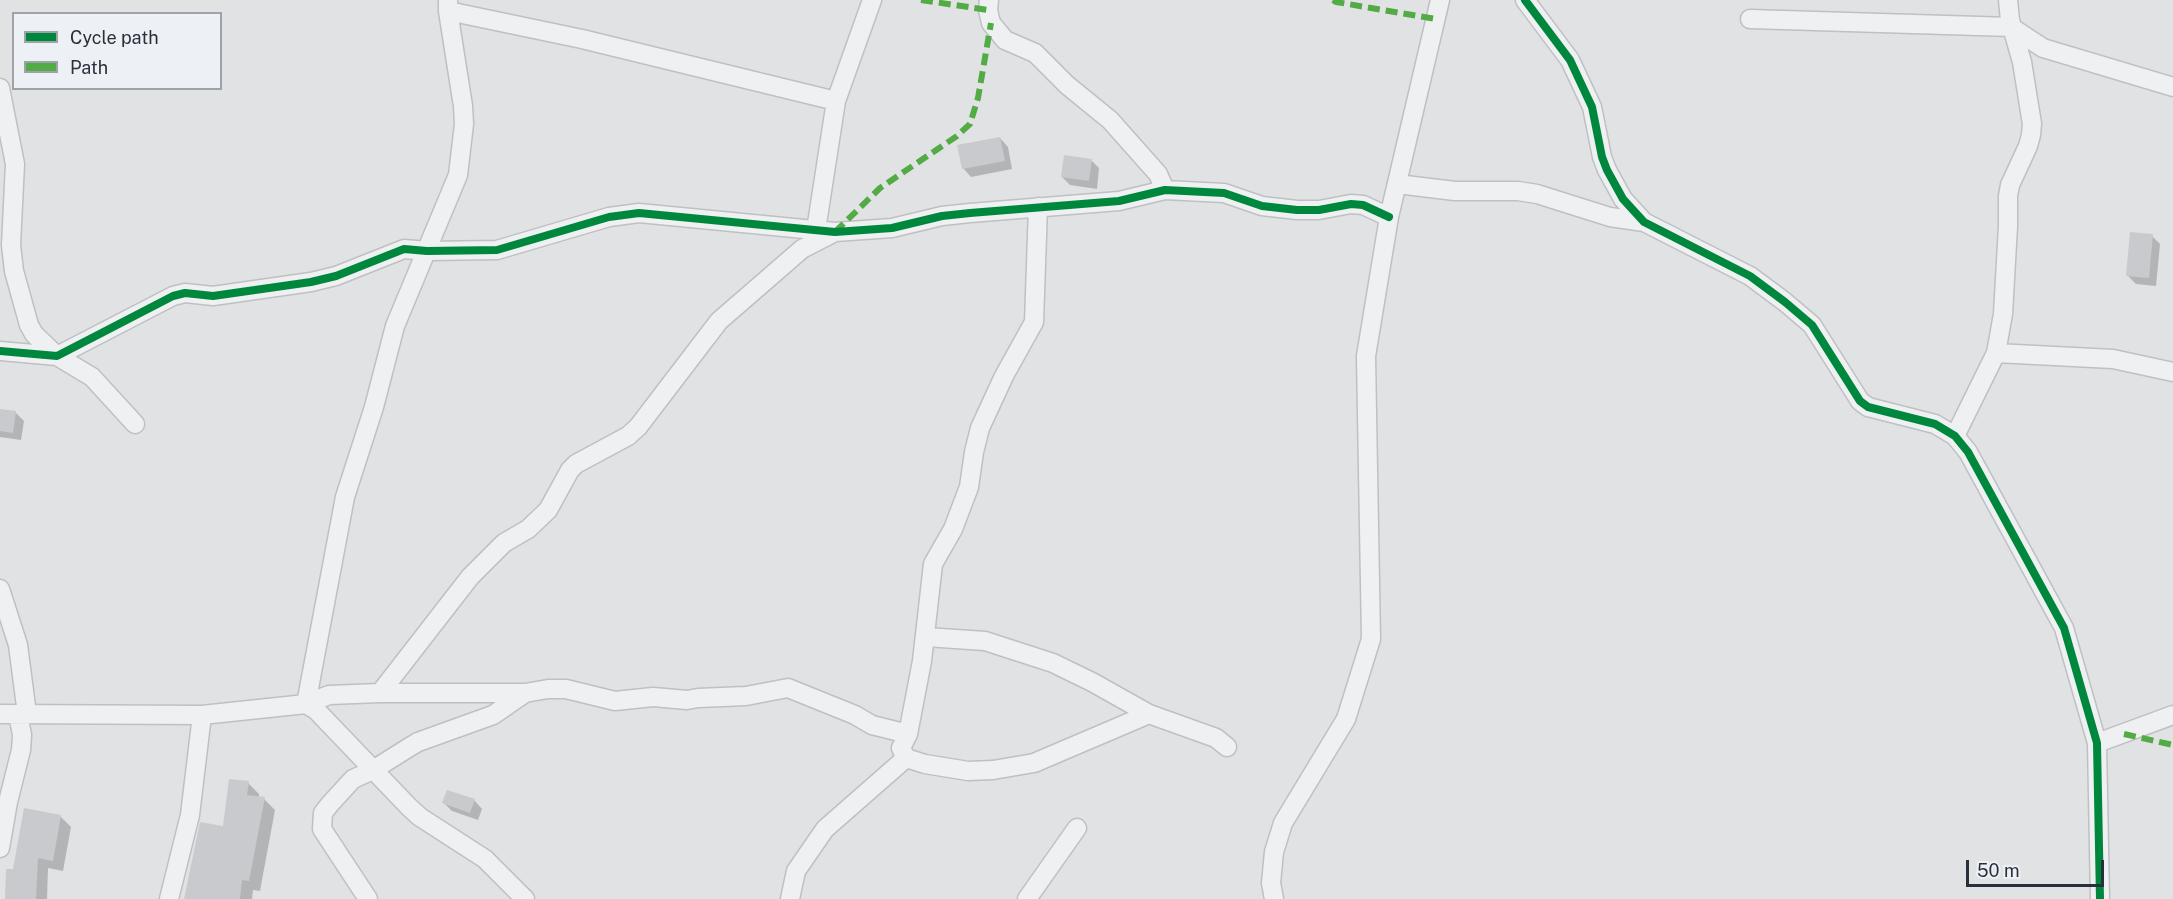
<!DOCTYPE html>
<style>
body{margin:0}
#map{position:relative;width:2173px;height:899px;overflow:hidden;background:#e0e2e4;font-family:"Public Sans",sans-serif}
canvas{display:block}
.legend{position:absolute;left:12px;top:12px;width:210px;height:78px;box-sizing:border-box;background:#edf0f4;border:2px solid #9ea3aa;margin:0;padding:8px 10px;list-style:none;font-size:18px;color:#28303c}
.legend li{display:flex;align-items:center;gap:12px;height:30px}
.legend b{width:30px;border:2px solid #9ea3aa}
.scale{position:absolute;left:1966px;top:860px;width:138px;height:27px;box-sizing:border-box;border:3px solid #28303c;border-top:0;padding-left:8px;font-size:18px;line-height:21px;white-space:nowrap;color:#28303c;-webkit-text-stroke:4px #edf0f4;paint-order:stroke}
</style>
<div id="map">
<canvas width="2173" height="899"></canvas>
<ul class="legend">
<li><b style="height:8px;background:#00873e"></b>Cycle path</li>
<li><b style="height:8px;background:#53ab46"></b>Path</li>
</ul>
<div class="scale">50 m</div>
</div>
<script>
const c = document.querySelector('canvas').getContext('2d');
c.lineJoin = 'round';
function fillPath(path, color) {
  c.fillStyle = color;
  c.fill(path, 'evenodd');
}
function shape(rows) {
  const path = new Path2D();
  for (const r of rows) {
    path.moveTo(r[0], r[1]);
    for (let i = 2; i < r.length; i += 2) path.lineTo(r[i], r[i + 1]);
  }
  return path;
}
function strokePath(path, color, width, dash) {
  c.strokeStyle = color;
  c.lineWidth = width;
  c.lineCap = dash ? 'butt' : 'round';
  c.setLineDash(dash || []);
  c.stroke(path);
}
const shadow = shape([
 [1000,138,1008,147,1012,169,971,177,963,168],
 [1091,160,1099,168,1097,189,1070,185,1062,177],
 [2152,236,2160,244,2156,286,2136,284,2128,276],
 [0,410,15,412,24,421,21,440,0,437],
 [248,783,259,794,259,798,264,799,275,810,260,891,253,890,252,899,187,899],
 [474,800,482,809,478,820,452,811,444,803],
 [60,816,71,827,63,871,48,868,47,899,7,899,14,871]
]);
const building = shape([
 [1000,137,1005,161,962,169,957,145],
 [1064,155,1092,159,1089,181,1061,177],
 [2130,232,2153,234,2149,278,2126,276],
 [0,409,16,411,13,433,0,431],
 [229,779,249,781,247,795,265,797,249,881,242,880,240,899,184,899,200,822,223,826],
 [447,790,475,799,470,813,442,803],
 [24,808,61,815,53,861,38,858,36,899,5,899,6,869,13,869]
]);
const minor = shape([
 [989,0,988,10,991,23,1005,40,1035,53,1067,85,1110,120,1158,174,1165,190],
 [1525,0,1570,60,1592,107,1602,157,1607,170,1623,199,1644,222,1750,276,1785,302,1812,325,1860,401,1868,407,1935,424,1955,436,1968,452,2064,628,2097,743,2100,899],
 [448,11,582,39,836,101],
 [1750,19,2011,27,2043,48,2173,87],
 [0,88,15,164,11,245,14,271,29,325,34,334,57,356,92,377,135,424],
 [1397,184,1455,191,1518,191,1537,194,1610,217,1644,222],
 [1038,207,1034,322,1004,376,980,428,974,452,969,487,953,529,933,564,922,661,908,734,901,748,906,758,925,764,968,771,993,770,1034,763,1149,714],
 [816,230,836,101,872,0],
 [0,351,57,356,173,296,185,293,213,296,311,282,336,276,404,249,427,251,497,250,609,217,639,213,835,232,892,228,942,216,970,213,1119,201,1165,190,1224,193,1262,206,1297,210,1319,210,1351,204,1363,205,1389,217],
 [1996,353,2113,359,2173,372],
 [1955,436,1996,353,2003,314,2008,226,2008,196,2010,185,2028,146,2031,135,2032,124,2022,62,2010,20,2008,0],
 [0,589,18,645,27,714],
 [926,637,985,641,1053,663,1092,682,1149,714,1216,738,1227,747],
 [380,693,525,693],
 [306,704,329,695,380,693,470,577,504,543,528,529,548,510,570,470,576,464,628,436,638,427,719,321,802,249,835,232],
 [306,704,345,497,374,407,395,326,458,175,464,124,463,106,448,11,448,0],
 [0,714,202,715,306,704,316,710,409,807,420,817,485,859,525,899],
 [2097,743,2173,715],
 [0,848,8,802,21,750,22,735,18,714],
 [169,899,190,815,202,715],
 [368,899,322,829,323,813,330,804,353,779,373,770,408,748,418,742,493,715,525,693,548,689,566,689,615,701,653,697,687,700,698,698,746,696,788,688,855,715,872,725,908,734],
 [790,899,796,871,825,829,906,758],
 [1027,899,1077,828],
 [1274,899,1271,883,1274,852,1283,823,1346,719,1371,639,1366,356,1389,217,1440,0]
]);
const quiet = shape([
 [921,0,988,10],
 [1333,0,1336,2,1436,19],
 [835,232,880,188,957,136,970,124,978,98,991,23],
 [2124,734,2173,745]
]);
const cycleway = shape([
 [1525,0,1570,60,1592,107,1602,157,1607,170,1623,199,1644,222,1750,276,1785,302,1812,325,1860,401,1868,407,1935,424,1955,436,1968,452,2064,628,2097,743,2100,899],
 [0,351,57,356,173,296,185,293,213,296,311,282,336,276,404,249,427,251,497,250,609,217,639,213,835,232,892,228,942,216,970,213,1119,201,1165,190,1224,193,1262,206,1297,210,1319,210,1351,204,1363,205,1389,217]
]);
fillPath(shadow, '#0003');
fillPath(building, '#c8cacd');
strokePath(minor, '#bec0c2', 21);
strokePath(minor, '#eff0f1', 18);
strokePath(quiet, '#53ab46', 6, [12, 6]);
strokePath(cycleway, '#00873e', 8);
</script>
